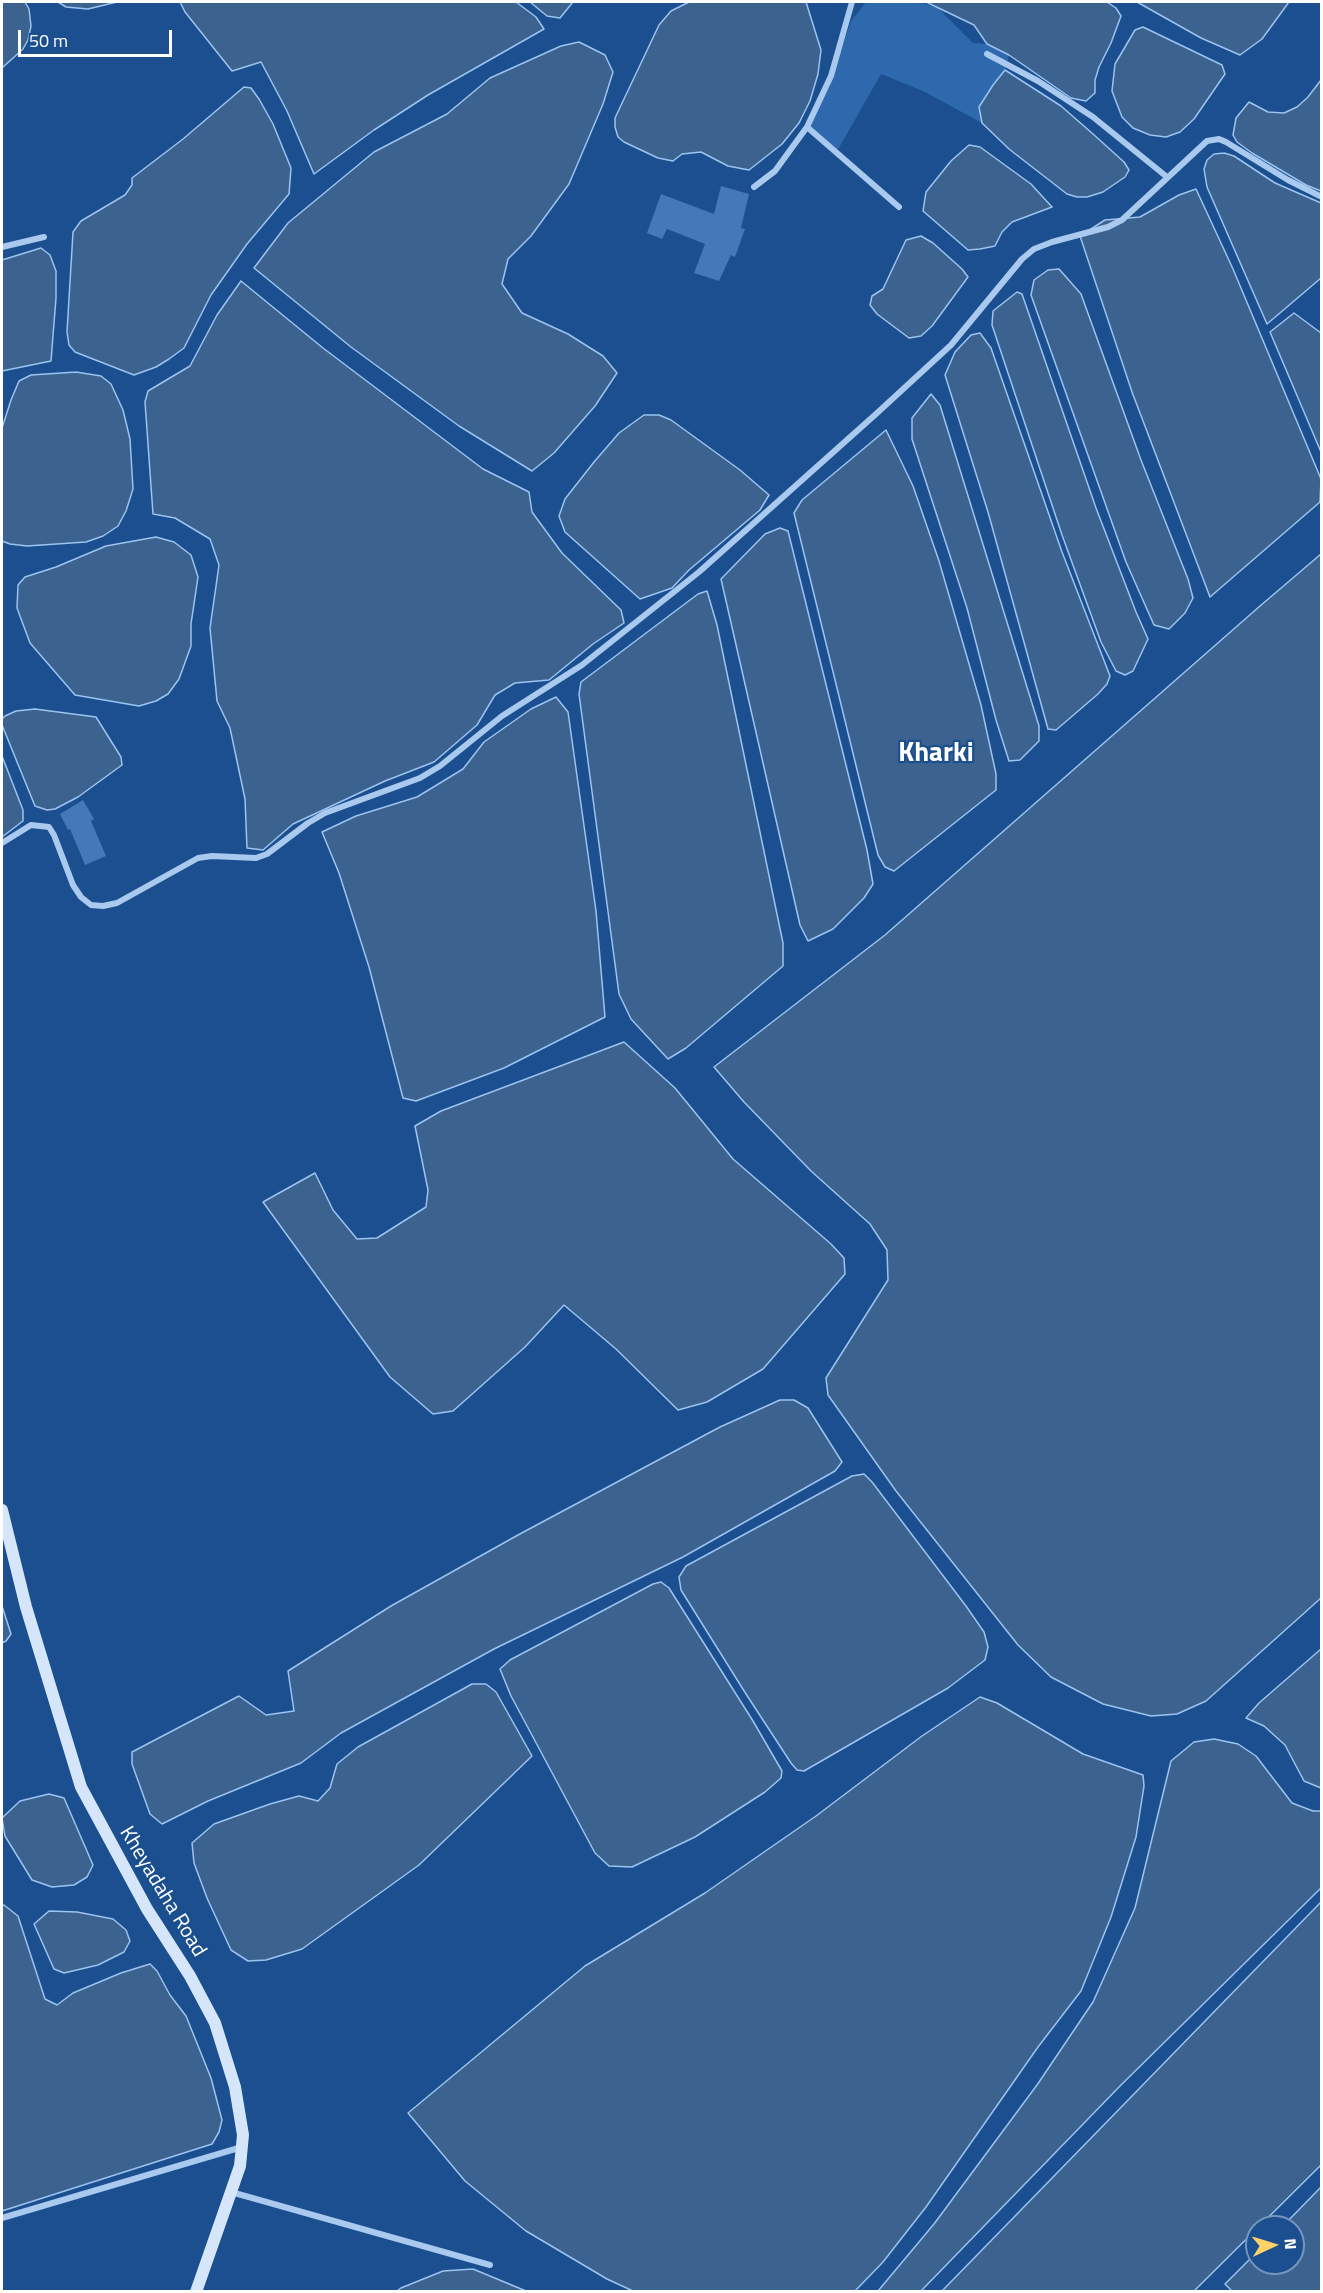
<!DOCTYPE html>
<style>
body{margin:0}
#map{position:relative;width:1323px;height:2293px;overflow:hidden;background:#1b4f8f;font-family:"Titillium Web",sans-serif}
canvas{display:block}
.frame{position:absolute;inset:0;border:3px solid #fff;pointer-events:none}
.north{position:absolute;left:1245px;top:2215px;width:60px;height:60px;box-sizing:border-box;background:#1b4f8f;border:2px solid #7695bc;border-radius:50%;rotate:86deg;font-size:16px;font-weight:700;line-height:24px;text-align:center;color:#fff}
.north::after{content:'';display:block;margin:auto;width:21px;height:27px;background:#ffd166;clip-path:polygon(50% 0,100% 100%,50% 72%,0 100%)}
.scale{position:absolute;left:18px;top:30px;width:154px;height:27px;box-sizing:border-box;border:3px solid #fff;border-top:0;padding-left:8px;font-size:18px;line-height:21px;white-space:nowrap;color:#fff;-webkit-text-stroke:4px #1b4f8f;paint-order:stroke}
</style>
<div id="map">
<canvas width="1323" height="2293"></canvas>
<div class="frame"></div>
<div class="north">N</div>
<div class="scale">50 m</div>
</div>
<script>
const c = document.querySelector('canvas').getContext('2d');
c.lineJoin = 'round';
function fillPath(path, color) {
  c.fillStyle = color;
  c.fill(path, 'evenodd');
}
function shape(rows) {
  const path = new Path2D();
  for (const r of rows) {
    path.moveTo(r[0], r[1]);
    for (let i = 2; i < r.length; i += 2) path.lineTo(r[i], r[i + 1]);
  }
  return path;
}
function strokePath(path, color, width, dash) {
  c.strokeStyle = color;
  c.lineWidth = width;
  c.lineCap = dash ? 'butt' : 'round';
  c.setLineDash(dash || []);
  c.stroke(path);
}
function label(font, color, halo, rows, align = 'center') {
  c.font = font + ' "Titillium Web",sans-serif';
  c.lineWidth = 4.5;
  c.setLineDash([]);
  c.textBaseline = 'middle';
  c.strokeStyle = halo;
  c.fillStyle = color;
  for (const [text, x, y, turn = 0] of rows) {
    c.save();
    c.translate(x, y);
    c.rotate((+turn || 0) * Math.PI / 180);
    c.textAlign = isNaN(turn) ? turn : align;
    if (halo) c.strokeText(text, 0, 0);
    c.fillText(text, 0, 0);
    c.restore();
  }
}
const green = shape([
 [866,2,918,2,938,8,973,43,987,44,1009,55,1005,70,993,85,979,107,982,123,923,91,881,74,836,153,807,127,829,88,851,21]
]);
const water = shape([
 [2,2,25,2,29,9,31,26,28,40,23,49,2,68,2,2],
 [58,2,117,2,88,9,66,7,58,2],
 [180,2,516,2,536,17,544,29,428,95,374,130,314,174,287,111,261,62,232,71,185,12,180,2],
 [530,2,573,2,560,18,547,16,530,2],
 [689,2,806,2,821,50,818,74,810,101,799,123,782,144,749,170,728,166,701,152,682,154,673,161,658,158,624,142,618,137,615,127,615,118,659,25,671,11,689,2],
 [926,2,1107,2,1116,8,1121,16,1111,43,1099,67,1095,80,1095,93,1086,101,1071,98,1009,55,987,44,974,25,926,2],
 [1137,2,1289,2,1262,39,1240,55,1201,38,1137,2],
 [1143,27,1222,65,1225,74,1194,119,1180,132,1166,137,1150,135,1133,128,1122,117,1112,91,1115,64,1135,30,1143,27],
 [579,42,605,55,613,72,603,104,569,184,531,236,508,259,502,284,522,313,568,334,603,356,617,373,595,406,554,453,532,471,459,426,351,347,254,268,288,223,374,152,447,114,490,78,561,46,579,42],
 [1005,70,1061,106,1093,134,1124,162,1129,170,1125,177,1103,192,1087,197,1077,197,1067,194,1009,149,982,123,979,107,993,85,1005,70],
 [1321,80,1322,191,1321,191,1306,185,1252,153,1237,142,1233,135,1236,118,1249,102,1268,112,1284,113,1297,107,1308,97,1321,80],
 [244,87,251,88,259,99,273,124,291,168,289,194,247,244,211,295,184,348,169,359,156,367,134,375,75,352,69,345,67,332,73,232,81,221,125,195,132,185,132,178,183,139,244,87],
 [969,145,980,147,1031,184,1052,207,1012,222,1002,232,995,246,980,249,968,250,923,211,926,192,951,161,969,145],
 [1224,153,1234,156,1275,183,1321,203,1321,278,1267,324,1207,187,1204,169,1207,160,1214,154,1224,153],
 [1196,189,1233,269,1321,479,1320,502,1210,597,1132,392,1080,236,1105,220,1140,217,1179,195,1196,189],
 [921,236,933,243,962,269,968,277,932,326,921,336,909,338,877,314,870,305,872,296,883,289,906,240,921,236],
 [41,248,50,255,56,271,56,298,51,361,2,371,2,260,41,248],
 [1059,269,1081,294,1141,460,1188,579,1193,598,1185,613,1169,629,1154,625,1126,562,1031,295,1034,280,1048,270,1059,269],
 [241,281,323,348,483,469,529,492,532,512,562,553,621,610,624,623,593,644,549,680,515,683,495,695,477,725,434,762,385,781,293,824,263,850,247,848,245,799,230,728,217,701,210,628,219,565,210,539,175,518,153,514,145,402,148,391,190,366,217,315,241,281],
 [1017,292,1022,294,1096,508,1136,612,1148,639,1133,671,1125,675,1116,671,1101,642,1062,535,992,325,993,311,1017,292],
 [1294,313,1321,333,1321,452,1270,332,1294,313],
 [980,333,991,348,1062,552,1110,676,1107,684,1098,694,1056,730,1048,729,988,512,945,375,955,352,971,335,980,333],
 [76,372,101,376,111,384,123,410,130,439,133,489,126,511,118,526,103,536,86,542,27,546,10,544,2,541,2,428,11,400,19,381,31,375,76,372],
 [931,394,940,405,1039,726,1039,741,1020,760,1009,761,996,720,967,608,912,439,912,418,931,394],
 [644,415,659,415,671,420,740,470,769,495,760,510,689,570,672,588,640,599,565,532,559,516,565,499,594,462,619,433,644,415],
 [886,430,913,486,939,561,981,705,996,774,996,790,894,871,885,867,878,855,794,513,802,500,886,430],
 [780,528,788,531,867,850,873,884,864,898,833,929,808,941,800,925,721,579,765,534,780,528],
 [156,537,174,542,191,555,198,577,191,624,191,646,179,679,168,694,156,701,139,706,75,695,30,643,17,608,18,585,25,577,56,567,106,546,156,537],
 [1321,554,1321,1598,1206,1701,1177,1714,1151,1716,1103,1704,1051,1677,1018,1645,896,1491,828,1395,826,1378,888,1280,887,1250,870,1224,811,1171,744,1102,714,1067,885,935,1260,606,1321,554],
 [707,591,717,625,783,943,783,966,686,1048,668,1059,631,1019,619,994,579,694,581,682,698,594,707,591],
 [556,697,568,712,596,911,605,1017,504,1068,416,1101,403,1098,369,967,339,873,322,832,356,816,417,797,463,769,484,742,531,709,556,697],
 [35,709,96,717,121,757,122,765,78,797,55,809,47,810,35,806,2,725,2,719,5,716,16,711,35,709],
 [2,756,23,810,23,821,2,837,2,756],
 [624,1042,675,1088,733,1159,831,1244,844,1258,845,1274,763,1369,707,1402,678,1410,616,1349,564,1305,525,1347,453,1411,433,1414,390,1377,263,1202,315,1173,333,1210,357,1239,377,1238,426,1207,428,1190,415,1126,441,1111,624,1042],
 [780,1400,794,1400,808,1408,842,1462,835,1471,683,1557,494,1649,341,1733,301,1763,208,1801,162,1824,150,1814,132,1764,132,1752,239,1696,266,1715,294,1711,288,1671,391,1606,518,1535,720,1427,780,1400],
 [864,1474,872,1482,966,1606,984,1632,988,1647,985,1660,948,1688,804,1771,797,1770,791,1763,746,1694,681,1590,679,1577,686,1566,852,1476,864,1474],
 [661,1582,669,1588,753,1721,782,1771,781,1778,765,1792,695,1837,632,1867,609,1866,595,1853,511,1696,500,1669,510,1660,653,1584,661,1582],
 [2,1606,11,1634,6,1641,2,1643,2,1606],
 [1321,1649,1321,1788,1304,1781,1285,1745,1264,1726,1246,1718,1259,1703,1321,1649],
 [472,1684,486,1684,496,1692,532,1756,419,1865,302,1949,266,1960,248,1961,231,1950,207,1898,194,1863,192,1843,214,1824,270,1804,299,1796,318,1801,330,1788,337,1764,358,1747,472,1684],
 [980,1697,997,1703,1083,1754,1143,1775,1144,1786,1136,1837,1111,1917,1081,1991,1038,2047,926,2207,883,2262,855,2291,633,2291,607,2279,526,2231,465,2181,408,2113,585,1966,705,1893,816,1816,922,1736,980,1697],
 [1214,1739,1238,1744,1256,1756,1292,1803,1313,1811,1321,1811,1321,1888,1120,2086,921,2291,878,2291,934,2224,1037,2085,1093,2002,1135,1908,1171,1761,1194,1742,1214,1739],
 [49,1794,64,1798,93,1865,87,1877,74,1885,52,1887,32,1880,5,1836,2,1818,20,1801,49,1794],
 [1321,1902,1321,2165,1194,2291,942,2291,1321,1902],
 [4,1905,18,1916,45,1999,57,2005,73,1993,121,1973,150,1964,157,1971,170,1995,186,2016,211,2078,222,2120,219,2132,212,2144,2,2211,2,1906,4,1905],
 [49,1911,77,1912,113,1919,126,1930,130,1941,124,1952,98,1965,64,1973,54,1969,34,1924,49,1911],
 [1321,2187,1321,2291,1232,2291,1225,2284,1257,2252,1257,2263,1293,2263,1293,2227,1282,2227,1321,2187],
 [473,2269,526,2291,397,2291,401,2288,443,2271,473,2269]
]);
const building = shape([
 [721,186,749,194,741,228,745,229,735,257,731,255,719,281,694,273,705,244,667,229,662,239,647,233,661,194,714,214],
 [83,800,94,819,91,821,106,856,85,865,70,829,68,830,60,814]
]);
const street = shape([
 [987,54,1038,81,1093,117,1167,177],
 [807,127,899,207],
 [754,187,775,171,807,127,831,76,852,2],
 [2,247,44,237],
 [2,843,31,825,49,827,54,835,73,885,81,897,91,905,103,906,117,903,198,858,212,856,256,858,267,854,308,823,325,813,420,778,440,766,502,716,582,665,699,572,876,414,951,345,1022,259,1034,249,1052,242,1108,227,1122,220,1207,141,1219,139,1226,142,1288,180,1322,197],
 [231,2192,490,2265],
 [2,2218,242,2147]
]);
const secondary = shape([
 [2,1510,26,1607,81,1787,147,1909,190,1976,215,2023,235,2087,243,2135,240,2166,196,2292]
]);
const streetNames = [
 ["Kheyadaha Road",162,1892,59]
];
const districtNames = [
 ["Kharki",936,754]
];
fillPath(green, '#2e69ad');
fillPath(water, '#3c6290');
strokePath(water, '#9cc4f0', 1.5);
fillPath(building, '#4478b7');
strokePath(street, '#a9c9ee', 6);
strokePath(secondary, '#d6e6fa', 12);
label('21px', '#fff', '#1b4f8f', streetNames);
label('bold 27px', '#fff', '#1b4f8f', districtNames);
</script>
